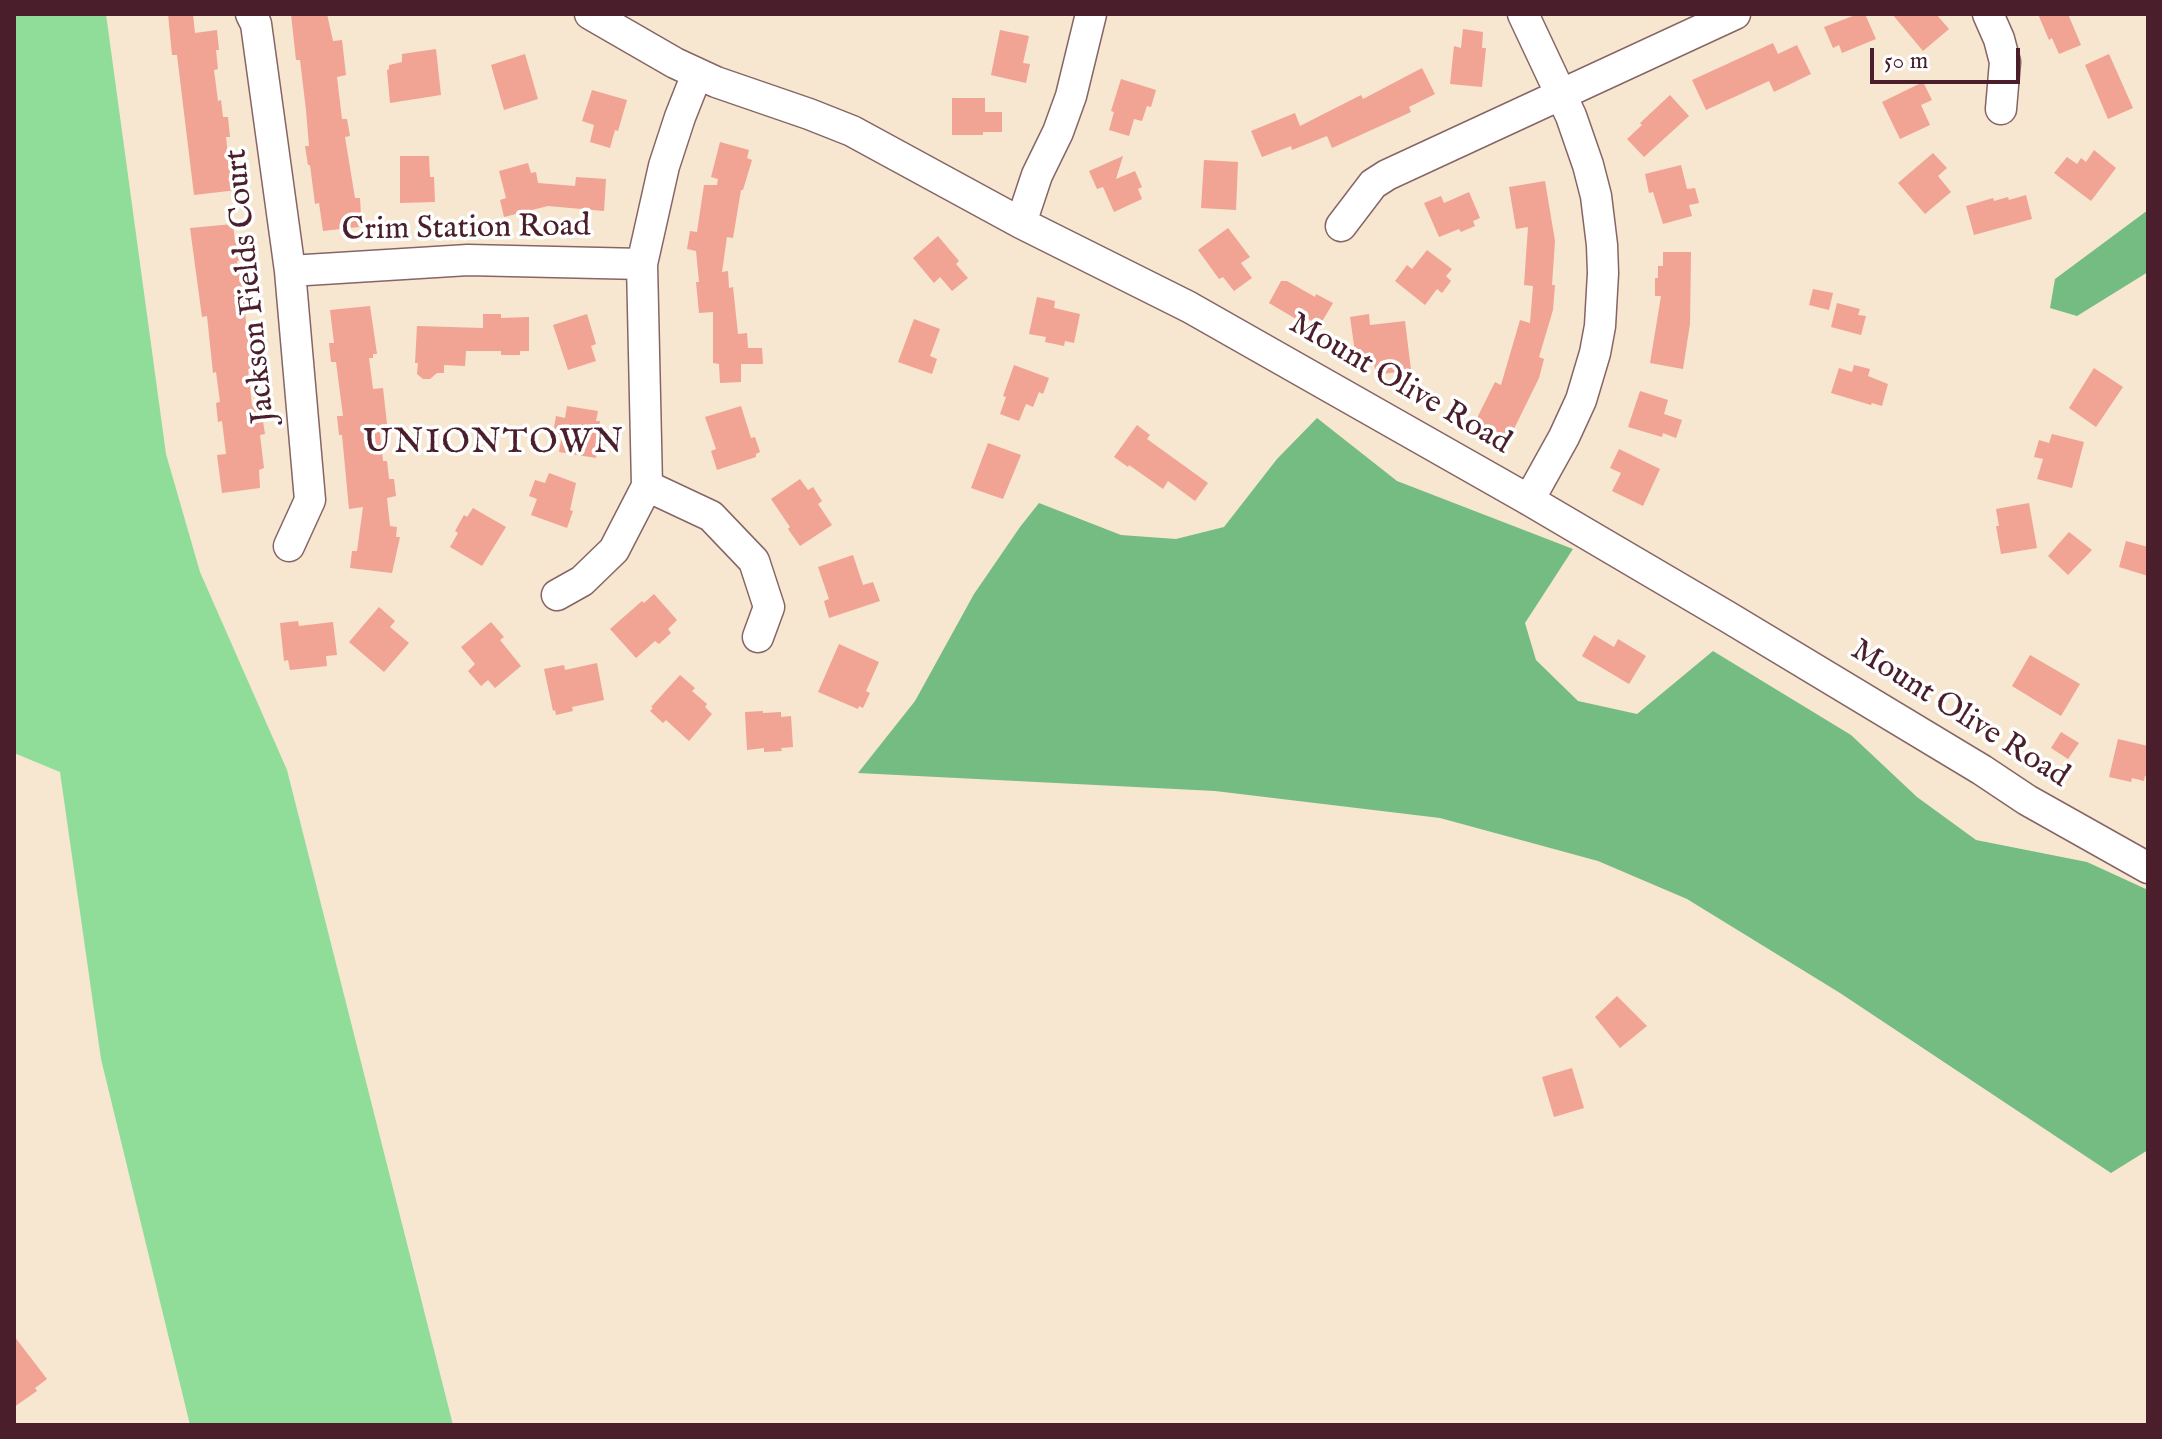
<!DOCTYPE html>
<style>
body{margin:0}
#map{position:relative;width:2162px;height:1439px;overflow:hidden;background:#f7e6d0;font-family:"IM FELL English",serif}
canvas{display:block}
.frame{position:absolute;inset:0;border:16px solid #4a1f2b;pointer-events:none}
.scale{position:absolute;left:1870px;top:48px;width:150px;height:36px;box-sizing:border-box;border:4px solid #4a1f2b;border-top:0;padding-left:10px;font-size:24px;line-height:28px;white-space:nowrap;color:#4a1f2b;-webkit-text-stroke:6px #fff;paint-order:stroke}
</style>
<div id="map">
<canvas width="2162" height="1439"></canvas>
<div class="frame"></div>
<div class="scale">50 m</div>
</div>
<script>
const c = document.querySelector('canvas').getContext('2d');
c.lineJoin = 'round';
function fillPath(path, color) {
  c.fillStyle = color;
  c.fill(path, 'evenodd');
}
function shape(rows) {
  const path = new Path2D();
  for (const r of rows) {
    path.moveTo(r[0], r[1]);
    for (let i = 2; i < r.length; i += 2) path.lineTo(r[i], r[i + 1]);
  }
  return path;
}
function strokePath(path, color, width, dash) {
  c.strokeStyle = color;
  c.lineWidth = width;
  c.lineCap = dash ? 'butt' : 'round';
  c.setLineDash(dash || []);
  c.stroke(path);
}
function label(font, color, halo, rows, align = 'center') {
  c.font = font + ' "IM FELL English",serif';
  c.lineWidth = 7;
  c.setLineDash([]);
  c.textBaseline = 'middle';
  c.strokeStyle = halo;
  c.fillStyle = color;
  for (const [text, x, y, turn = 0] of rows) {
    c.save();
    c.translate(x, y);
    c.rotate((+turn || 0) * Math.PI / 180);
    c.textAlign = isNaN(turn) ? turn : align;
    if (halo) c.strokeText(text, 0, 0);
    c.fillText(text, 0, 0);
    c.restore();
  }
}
const green = shape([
 [14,14,106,14,166,454,200,572,287,770,453,1425,190,1425,101,1059,60,772,14,753]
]);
const forest = shape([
 [2148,210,2148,272,2077,316,2050,308,2055,279],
 [1317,418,1397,481,1573,549,1525,623,1536,660,1578,701,1637,714,1713,651,1851,735,1917,797,1976,840,2087,862,2148,890,2148,1150,2111,1173,1840,993,1687,899,1598,861,1440,818,1215,791,858,773,915,701,974,594,1020,527,1039,503,1121,535,1176,539,1224,527,1277,459]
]);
const building = shape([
 [168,14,193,14,195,33,217,30,219,50,216,50,218,69,214,70,218,101,221,100,223,117,228,117,230,137,226,137,230,172,235,171,237,190,194,195,177,55,172,55],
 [291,14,327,14,333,41,342,40,346,75,337,77,342,119,347,119,350,136,345,137,355,198,360,198,361,216,357,217,359,227,323,231,319,203,315,204,310,165,308,165,305,146,309,146,306,110,300,60,296,60],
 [1858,14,1865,14,1876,39,1842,53,1839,45,1833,48,1824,27],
 [1892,14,1936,14,1949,29,1923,51],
 [2038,14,2068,14,2081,45,2059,54,2052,38,2049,40],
 [1463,29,1483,32,1482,48,1486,48,1482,87,1450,84,1454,46,1461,48],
 [1000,30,1029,36,1023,63,1030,64,1026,83,991,75],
 [1773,43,1778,54,1797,45,1811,74,1774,92,1769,81,1706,110,1692,80],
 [436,49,441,95,390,103,387,70,389,69,389,65,402,62,402,54],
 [525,54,538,99,504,110,491,65],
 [2109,54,2133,108,2108,119,2085,65],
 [1422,68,1435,94,1409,107,1411,112,1332,148,1327,136,1292,150,1291,146,1262,157,1251,131,1295,113,1300,126,1361,95,1363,99],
 [1121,79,1156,90,1151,107,1147,106,1142,121,1134,119,1129,136,1109,130,1114,112,1111,111],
 [1923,82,1932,100,1921,105,1930,125,1900,139,1882,102],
 [592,90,627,100,618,131,615,130,610,148,590,142,594,125,582,121],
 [1670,95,1689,116,1644,157,1627,139,1642,125,1640,123],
 [952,98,985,98,985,112,1002,112,1002,132,983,132,983,135,952,135],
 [720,142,749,150,747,158,752,160,743,190,741,190,733,238,727,237,722,272,728,271,729,288,733,287,738,334,747,333,748,348,762,348,763,364,741,364,741,382,720,383,719,364,713,363,713,312,699,313,696,282,699,282,696,251,687,249,690,231,697,232,704,185,717,185,718,179,711,177],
 [2094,150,2116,168,2091,201,2054,173,2067,157,2077,164,2081,158,2086,162],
 [1933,153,1947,168,1938,176,1951,192,1925,214,1898,183],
 [400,156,429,156,430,177,434,177,435,202,400,203],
 [1123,156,1116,179,1135,171,1142,187,1138,189,1142,199,1114,212,1103,187,1097,189,1089,171],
 [1204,160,1238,162,1236,210,1201,208],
 [528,163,531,173,536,172,538,183,575,186,576,177,606,179,604,211,548,206,504,217,500,200,506,198,499,171],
 [1681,165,1687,189,1695,188,1699,203,1689,205,1692,216,1663,224,1653,192,1649,193,1645,174],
 [1545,181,1555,241,1552,285,1555,285,1553,310,1539,357,1544,359,1539,378,1509,439,1475,422,1495,382,1501,385,1520,320,1530,323,1533,286,1524,285,1528,227,1516,229,1509,187],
 [1469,192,1480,218,1473,221,1475,226,1461,232,1459,229,1439,237,1424,203,1441,196,1444,203],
 [2026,195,2032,219,1974,235,1966,206,1993,198,1994,201,2008,197,2009,200],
 [233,224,235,242,242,241,244,260,237,261,243,293,248,292,251,311,245,312,249,350,255,349,257,368,248,369,252,406,256,405,258,416,262,415,265,434,260,435,264,468,259,470,260,488,222,493,217,455,226,454,222,421,218,422,216,403,220,402,216,372,213,373,207,316,202,317,190,228],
 [1228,228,1250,257,1241,263,1252,278,1234,291,1223,277,1219,279,1198,250],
 [938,236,959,261,956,264,968,278,952,291,940,277,934,283,913,258],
 [1427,250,1452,269,1446,276,1451,281,1442,293,1437,289,1425,305,1395,281,1407,265,1412,269],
 [1663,252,1691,252,1690,324,1683,369,1650,363,1661,296,1655,296,1655,278,1658,278,1658,266,1663,266],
 [1281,281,1287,281,1315,297,1316,294,1333,303,1320,325,1304,317,1301,322,1269,303],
 [1813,289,1833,293,1829,310,1809,305],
 [1037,297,1055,301,1054,308,1080,314,1074,343,1065,341,1064,346,1045,342,1046,337,1029,334],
 [1837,303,1860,309,1858,315,1866,316,1861,335,1831,327],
 [370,306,377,354,373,354,373,358,369,358,373,389,383,388,387,424,379,425,383,461,387,461,389,479,394,479,396,496,387,498,390,526,397,527,396,537,400,537,392,573,350,568,352,551,357,551,363,507,349,509,342,435,339,435,337,416,343,416,336,362,331,362,329,343,334,343,330,310],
 [483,314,501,314,501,318,529,317,529,351,520,351,520,355,501,355,501,351,466,351,465,366,444,365,444,373,437,373,430,379,423,379,417,374,418,363,415,363,417,326,483,328],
 [587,314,596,344,591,346,596,361,568,370,553,325],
 [1369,314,1370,325,1405,321,1411,370,1376,375,1373,357,1356,359,1350,317],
 [914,319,940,329,930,356,937,359,932,374,898,362],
 [1014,365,1049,378,1043,394,1039,392,1033,407,1026,404,1019,421,1000,414,1006,397,1003,396],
 [1854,365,1870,369,1868,376,1888,384,1882,406,1872,403,1871,405,1831,393,1839,368,1852,372],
 [2094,368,2123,387,2096,427,2069,408],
 [1640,391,1668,400,1664,414,1682,420,1676,438,1663,433,1662,437,1628,427],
 [567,406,598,411,596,421,600,421,597,440,599,440,596,458,559,452,562,435,553,433,556,416,565,418],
 [741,406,751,438,755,437,760,452,756,454,756,457,717,470,711,451,716,449,705,417],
 [1137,425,1150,435,1147,439,1208,483,1195,501,1168,481,1163,489,1129,465,1128,467,1114,457],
 [2052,434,2084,442,2072,488,2037,479,2043,459,2034,457,2039,440,2049,443],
 [988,443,1021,455,1003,499,971,488],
 [1619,449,1660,469,1643,506,1612,491,1621,473,1610,468],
 [549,473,576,483,570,510,573,511,567,528,531,515,537,499,529,496,535,480,545,483],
 [800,479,808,490,813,487,822,501,818,504,832,525,800,546,788,529,790,527,771,499],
 [2029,503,2037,548,2001,554,1996,526,1999,526,1996,509],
 [473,508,506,527,482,566,450,547,458,533,455,531,464,515,467,517],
 [2069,532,2092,550,2068,575,2048,556],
 [2126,541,2148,547,2148,576,2119,567],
 [853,555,863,585,873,582,880,601,829,618,824,601,829,599,818,567],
 [654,594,677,620,668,629,671,633,659,644,655,641,636,658,610,629,642,601,644,603],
 [379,607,395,621,390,627,409,643,384,672,349,642],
 [298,621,299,626,333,622,337,655,326,656,327,666,290,670,288,660,284,661,280,623],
 [491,622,504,637,500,640,521,666,495,688,488,680,481,686,468,671,475,664,461,647],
 [1594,635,1614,647,1618,639,1646,656,1629,684,1582,656],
 [839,644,879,662,866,691,870,693,863,708,859,706,858,709,818,692],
 [2030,655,2080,684,2061,716,2012,686],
 [597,663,604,700,572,707,573,711,556,715,555,710,553,711,544,669,564,665,565,670],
 [680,675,695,688,692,691,707,704,705,707,712,714,689,741,666,720,663,723,650,711,653,708,651,707],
 [763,711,763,713,781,712,781,717,791,716,793,747,781,748,782,751,764,752,764,748,747,750,745,712],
 [2061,732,2079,743,2068,759,2051,748],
 [2118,739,2148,746,2148,777,2145,776,2144,781,2132,778,2131,782,2109,777],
 [1617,996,1647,1026,1620,1048,1595,1017],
 [1572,1068,1584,1108,1554,1117,1542,1077],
 [14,1336,47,1379,35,1388,37,1391,14,1407]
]);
const minor = shape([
 [251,14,256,24,290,271,310,500,289,546],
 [590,14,675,63,716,82,809,114,852,131,1021,223,1189,307,1529,500,1728,617,1982,770,2027,800,2148,868],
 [1523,14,1571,116,1588,165,1596,196,1602,245,1603,273,1600,326,1595,353,1581,400,1564,437,1529,500],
 [1988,14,1999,39,2005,62,2001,109],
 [1021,223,1037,175,1058,132,1071,96,1091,14],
 [1341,226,1373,184,1387,175,1735,14],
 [290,271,468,260,642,264],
 [647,486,711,516,754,561,769,607,758,637],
 [557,595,582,581,614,550,647,486,642,264,664,166,680,117,697,74]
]);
const streetNames = [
 ["Crim Station Road",466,230,-1],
 ["Jackson Fields Court",252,286,-96],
 ["Mount Olive Road",1399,385,30],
 ["Mount Olive Road",1959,715,32]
];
const neighbourhoodNames = [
 ["UNIONTOWN",494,445]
];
fillPath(green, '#90dd9a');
fillPath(forest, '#74bc82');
fillPath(building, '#f1a394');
strokePath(minor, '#876565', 33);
strokePath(minor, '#fff', 30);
label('32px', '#4a1f2b', '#fff', streetNames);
c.letterSpacing = '2px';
label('34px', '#4a1f2b', '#fff', neighbourhoodNames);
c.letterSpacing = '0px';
</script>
